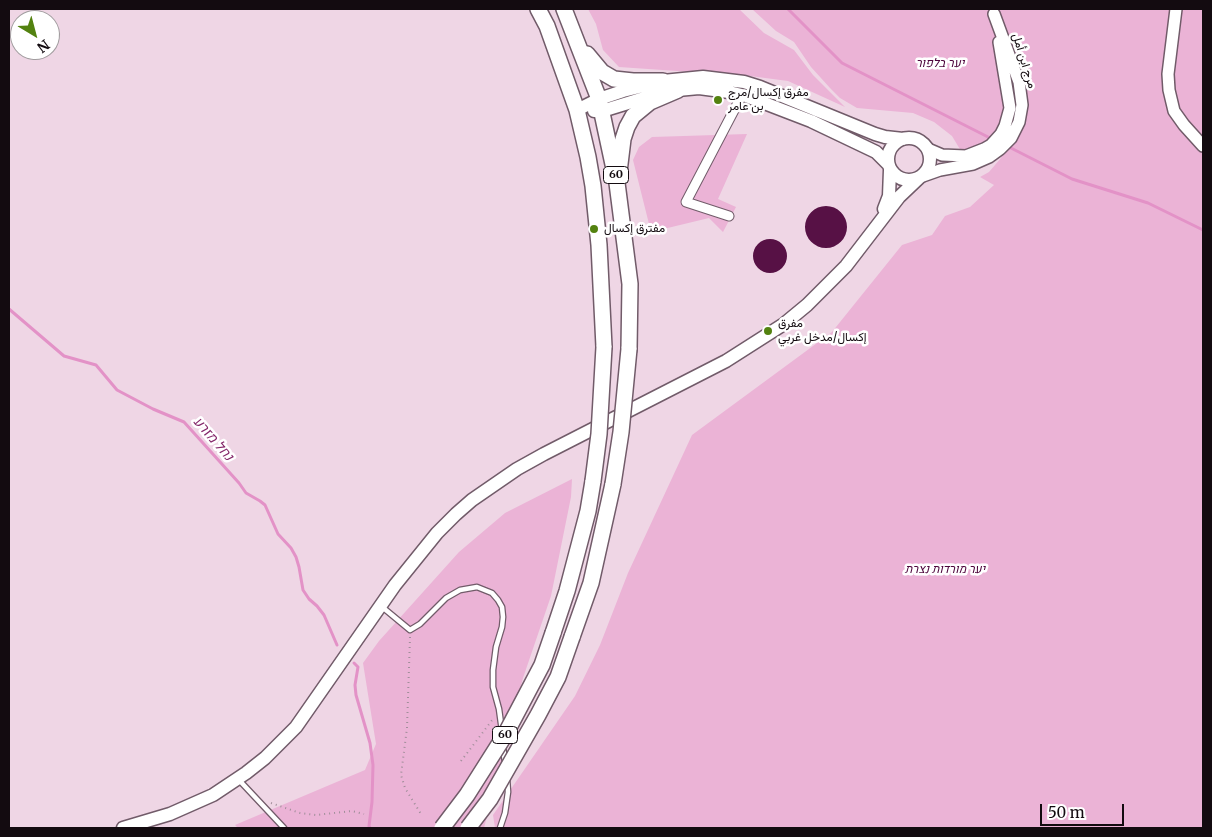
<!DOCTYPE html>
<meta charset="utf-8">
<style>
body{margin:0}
#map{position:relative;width:1212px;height:837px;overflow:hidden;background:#efd6e5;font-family:Merriweather,serif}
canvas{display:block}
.frame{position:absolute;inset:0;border:10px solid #130b10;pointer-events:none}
.north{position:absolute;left:10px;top:10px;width:50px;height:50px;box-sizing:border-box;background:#fff;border:1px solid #a19d9f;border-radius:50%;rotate:143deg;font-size:14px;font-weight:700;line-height:20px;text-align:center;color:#130b10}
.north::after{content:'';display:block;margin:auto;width:18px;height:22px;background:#538210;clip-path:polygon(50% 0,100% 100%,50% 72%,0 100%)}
.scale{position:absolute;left:1040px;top:804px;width:84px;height:22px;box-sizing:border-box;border:2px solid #130b10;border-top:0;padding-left:6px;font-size:15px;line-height:18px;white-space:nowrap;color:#130b10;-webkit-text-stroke:4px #fff;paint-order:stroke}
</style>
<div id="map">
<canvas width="1212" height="837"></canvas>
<div class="frame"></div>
<div class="north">N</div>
<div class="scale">50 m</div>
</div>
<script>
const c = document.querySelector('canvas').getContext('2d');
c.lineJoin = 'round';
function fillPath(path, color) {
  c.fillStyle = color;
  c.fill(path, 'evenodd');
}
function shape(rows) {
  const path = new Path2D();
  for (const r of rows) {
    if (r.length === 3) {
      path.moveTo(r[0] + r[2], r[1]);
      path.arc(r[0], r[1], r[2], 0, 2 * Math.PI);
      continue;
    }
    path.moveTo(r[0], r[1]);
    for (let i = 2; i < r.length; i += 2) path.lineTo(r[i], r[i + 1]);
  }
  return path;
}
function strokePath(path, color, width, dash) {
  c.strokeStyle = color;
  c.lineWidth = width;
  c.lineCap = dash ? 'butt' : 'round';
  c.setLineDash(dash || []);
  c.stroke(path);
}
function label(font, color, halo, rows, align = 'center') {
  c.font = font + ' Merriweather,Vazirmatn,Heebo,serif';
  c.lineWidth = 5;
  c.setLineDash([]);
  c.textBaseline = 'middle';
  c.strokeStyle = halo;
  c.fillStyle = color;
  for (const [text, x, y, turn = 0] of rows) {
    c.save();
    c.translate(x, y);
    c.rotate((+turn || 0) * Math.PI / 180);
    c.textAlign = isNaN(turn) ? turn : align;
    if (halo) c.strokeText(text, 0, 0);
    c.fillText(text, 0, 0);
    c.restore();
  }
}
const green = shape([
 [588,9,739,9,764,33,794,50,813,75,845,107,788,81,750,76,619,67,603,50,596,24],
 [752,9,1203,9,1203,828,495,828,493,815,575,696,600,645,628,573,692,435,832,332,902,245,932,235,945,216,970,207,994,185,980,177,989,172,1001,158,1008,138,961,151,952,136,934,122,913,113,857,108,840,98,830,88,811,67,794,42,776,31],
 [747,134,718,199,736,207,723,232,709,218,651,232,633,160,639,147,652,137],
 [572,479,571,497,551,596,523,678,484,828,238,828,235,825,365,770,376,744,363,663,379,641,459,552,505,513]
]);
const stream = shape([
 [788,9,842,63,992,139],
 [1007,146,1072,179,1148,203,1203,230],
 [9,309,64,356,96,365,117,390,153,409,184,422,239,483,246,493,260,501,265,505,278,534,291,548,296,557,299,567,303,590,309,599,317,606,324,615,337,645],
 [354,663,358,667,355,685,356,695,370,743,373,765,372,802,369,826,370,828]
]);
const building = shape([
 [826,227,21],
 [770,256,17]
]);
const path = shape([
 [410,637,407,728,401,775,405,788,421,814],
 [461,761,493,719],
 [271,803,300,813,316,815,352,811,364,814]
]);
const service = shape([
 [381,606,410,630,420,624,446,598,460,590,477,587,492,593,498,600,502,607,503,617,502,627,496,647,493,670,493,687,499,709,502,731],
 [503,746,505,763],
 [239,780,284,828],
 [500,828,505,813,508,792,507,778]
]);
const minor = shape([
 [729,216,686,202,742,95]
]);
const tertiary = shape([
 [1176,9,1168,74,1169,90,1174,111,1184,125,1203,146],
 [928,149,942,155,966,156,984,149,991,145,1001,134,1005,126,1010,108,999,42],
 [923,176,940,170,973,164,989,157,1000,149,1011,138,1019,122,1022,105,1019,82,994,14]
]);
const secondary = shape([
 [577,110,599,99,623,91,663,81,703,77,744,82,760,87,875,134,885,137,903,139],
 [594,111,602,111,667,91,699,88,729,92,746,96,811,121,876,152,889,165],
 [909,159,21],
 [884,209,889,196,890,170],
 [123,828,170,814,213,795,246,773,265,758,296,727,395,585,437,533,456,514,472,500,517,469,544,454,726,361,784,324,807,305,846,266,899,197,919,178]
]);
const trunk = shape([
 [538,9,547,26,577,110,588,157,593,186,599,245,604,347],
 [564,9,599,99,617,183,630,284,629,349],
 [587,54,602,72,614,79,633,81,663,81],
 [619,172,623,139,627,127,633,116,650,102,678,90],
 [553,633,567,591,588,511,593,481],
 [572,637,591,583,613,484]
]);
const trunkBridge = shape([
 [593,481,599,434,604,347],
 [613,484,621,432,629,349],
 [442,828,467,795,505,735,542,665,553,633],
 [468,828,490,799,538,715,558,677,572,637]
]);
const markers = [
 [718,100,5,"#538210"],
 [594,229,5,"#538210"],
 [768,331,5,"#538210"]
];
const shields = [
 [616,175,25],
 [505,735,25]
];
const shieldNames = [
 ["60",616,175],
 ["60",505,735]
];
const streetNames = [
 ["مرج ابن أمل",1024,61,73]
];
const parkNames = [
 ["יער בלפור",940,64],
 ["יער מורדות נצרת",945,570]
];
const poiNames = [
 ["مفرق إكسال/مرج",728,93],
 ["بن عامر",728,107],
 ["مفترق إكسال",604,229],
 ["مفرق",778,324],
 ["إكسال/مدخل غربي",778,338]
];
const waterNames = [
 ["נחל מזרע",213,439,49]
];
fillPath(green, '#ebb3d6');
strokePath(stream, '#e392c7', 3);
fillPath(building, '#571145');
strokePath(service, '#715b69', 7);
strokePath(minor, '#715b69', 11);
strokePath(tertiary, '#715b69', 14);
strokePath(secondary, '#715b69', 15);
strokePath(trunk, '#715b69', 18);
strokePath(path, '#a18e9a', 2, [1, 4]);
strokePath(service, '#fff', 4.5);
strokePath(minor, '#fff', 9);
strokePath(tertiary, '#fff', 11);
strokePath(secondary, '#fff', 12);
strokePath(trunk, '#fff', 15);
strokePath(trunkBridge, '#715b69', 18, []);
strokePath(trunkBridge, '#fff', 15);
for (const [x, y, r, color] of markers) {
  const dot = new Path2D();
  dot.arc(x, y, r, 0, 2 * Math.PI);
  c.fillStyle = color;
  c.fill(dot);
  strokePath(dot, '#fff', 2);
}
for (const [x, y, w] of shields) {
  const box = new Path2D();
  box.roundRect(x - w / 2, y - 8.5, w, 17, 4);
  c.fillStyle = '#fff';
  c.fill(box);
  strokePath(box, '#130b10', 1);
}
label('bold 11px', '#130b10', null, shieldNames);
label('12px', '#130b10', '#fff', streetNames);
label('italic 12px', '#4d053c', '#fff', parkNames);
label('12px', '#130b10', '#fff', poiNames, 'left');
label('italic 14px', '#85286b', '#fff', waterNames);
</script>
